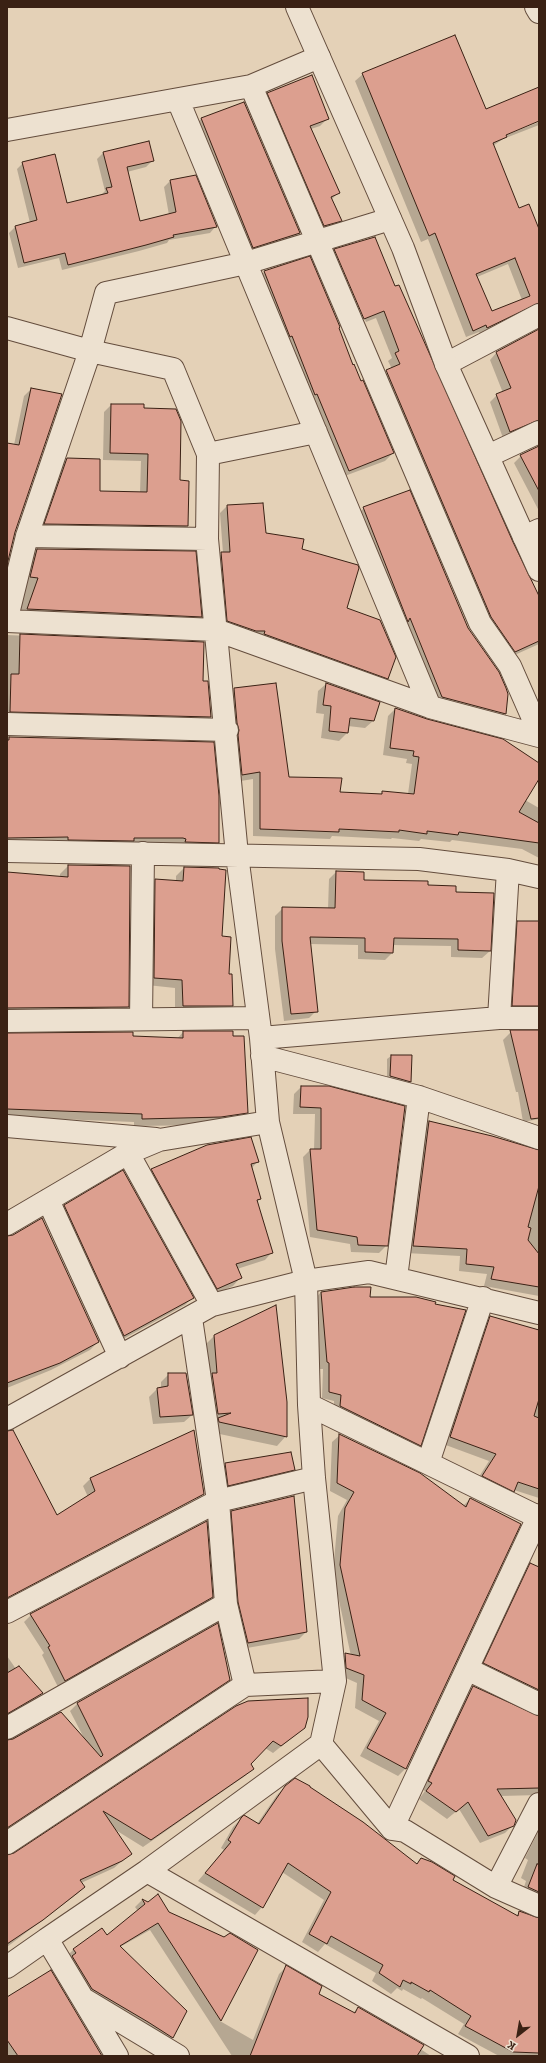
<!DOCTYPE html>
<style>
body{margin:0}
#map{position:relative;width:546px;height:2063px;overflow:hidden;background:#e4d1b7;font-family:Alegreya,serif}
canvas{display:block}
.frame{position:absolute;inset:0;border:8px solid #3a2114;pointer-events:none}
.north{position:absolute;left:498px;top:2015px;width:40px;height:40px;-webkit-text-stroke:3px #ede1d0;paint-order:stroke;rotate:211deg;font-size:11px;font-weight:700;line-height:16px;text-align:center;color:#3a2114}
.north::after{content:'';display:block;margin:auto;width:14px;height:18px;background:#3a2114;clip-path:polygon(50% 0,100% 100%,50% 72%,0 100%)}
</style>
<div id="map">
<canvas width="546" height="2063"></canvas>
<div class="frame"></div>
<div class="north">K</div>
</div>
<script>
const c = document.querySelector('canvas').getContext('2d');
c.lineJoin = 'round';
function fillPath(path, color) {
  c.fillStyle = color;
  c.fill(path, 'evenodd');
}
function shape(rows) {
  const path = new Path2D();
  for (const r of rows) {
    path.moveTo(r[0], r[1]);
    for (let i = 2; i < r.length; i += 2) path.lineTo(r[i], r[i + 1]);
  }
  return path;
}
function strokePath(path, color, width, dash) {
  c.strokeStyle = color;
  c.lineWidth = width;
  c.lineCap = dash ? 'butt' : 'round';
  c.setLineDash(dash || []);
  c.stroke(path);
}
const shadow = shape([
 [363,74,485,110,539,92,539,120,501,136,502,137,539,122,539,125,503,139,493,146,519,209,539,231,539,312,480,334,479,332,466,337,428,239,421,242,355,81],
 [508,264,522,300,491,312,477,277],
 [268,93,327,119,320,126,311,129,338,193,331,200,341,220,334,227,317,232,261,100],
 [243,103,299,233,292,241,245,255,194,126,201,119],
 [103,153,152,161,146,167,127,172,139,222,169,215,164,187,170,181,216,226,210,233,169,240,167,243,139,251,62,270,59,258,18,268,9,233,15,227,30,223,17,169,23,163,66,204,100,196,105,191,97,159],
 [335,250,395,287,539,600,539,644,508,658,379,378,392,369,388,361,392,358,376,318,366,322,337,253,335,253,364,322,356,325,327,257],
 [264,272,338,328,352,366,393,453,385,461,342,477,257,279],
 [539,330,539,429,503,438,490,402,497,395,503,393,490,360,497,352],
 [31,389,14,533,7,561,7,444,14,445,24,396],
 [111,405,179,481,187,526,179,533,38,531,60,466,67,459,99,492,140,493,141,461,103,460,104,412],
 [539,446,539,511,514,463,521,456],
 [227,506,265,533,301,550,346,609,388,678,380,685,220,628,214,560,223,553,220,513],
 [364,508,468,628,507,694,505,714,497,721,434,705,356,516],
 [37,550,201,617,193,624,15,616,30,557],
 [7,635,203,643,202,682,210,717,203,724,7,718],
 [326,684,379,703,373,721,365,728,348,726,347,733,339,741,321,738,324,714,316,713,318,691],
 [234,689,288,778,339,793,380,795,382,793,408,794,412,764,406,763,407,759,383,755,388,716,395,709,539,764,539,777,525,800,539,808,539,858,522,849,452,840,450,842,421,839,419,841,392,838,391,839,332,836,330,839,253,836,253,779,235,782,227,696],
 [7,738,213,743,218,842,211,849,7,844],
 [68,866,128,1007,120,1015,7,1016,7,873,60,877,60,874],
 [184,868,221,937,232,1005,224,1013,175,1014,175,988,147,985,148,887,156,880,176,881,176,876],
 [336,872,363,881,427,886,455,893,490,951,482,958,451,957,451,946,392,945,392,953,385,960,358,959,358,945,310,944,316,1011,309,1018,284,1021,275,949,275,916,283,908,328,909,329,879],
 [518,922,539,923,539,1016,505,1013,510,929],
 [539,1030,539,1119,523,1122,518,1092,516,1092,503,1040,511,1032],
 [183,1032,247,1112,239,1120,212,1125,134,1126,134,1122,7,1117,7,1034,177,1039],
 [391,1056,410,1082,407,1085,387,1080,387,1059],
 [301,1087,329,1087,387,1245,379,1253,351,1252,350,1244,310,1237,303,1157,310,1150,314,1150,315,1114,293,1114,294,1094],
 [429,1122,539,1150,539,1296,484,1286,487,1274,459,1271,460,1256,406,1253,421,1130],
 [258,1161,251,1169,260,1199,256,1202,272,1252,265,1260,237,1269,240,1278,233,1286,210,1296,144,1177,152,1170],
 [65,1206,192,1298,185,1305,116,1343,57,1213],
 [7,1237,98,1342,90,1350,51,1370,7,1388],
 [321,1292,369,1298,420,1445,413,1452,334,1413,334,1401,322,1398,323,1369,320,1369,314,1300],
 [490,1318,539,1331,539,1498,514,1490,506,1498,475,1483,489,1461,443,1444,483,1325],
 [214,1336,286,1436,277,1446,210,1432,205,1345],
 [169,1374,192,1415,184,1422,153,1424,149,1397,157,1389,161,1388,161,1382],
 [193,1431,203,1494,196,1501,7,1600,197,1499,197,1497,7,1597,7,1442,56,1517,88,1497,83,1486,90,1479],
 [340,1435,463,1506,470,1499,520,1524,405,1769,398,1776,360,1756,379,1721,355,1708,357,1683,339,1675,338,1662,345,1655,351,1656,333,1573,338,1516,347,1500,330,1491,332,1442],
 [226,1464,294,1469,286,1477,221,1493,218,1472],
 [232,1512,306,1632,299,1639,241,1649,225,1519],
 [539,1566,539,1703,476,1671,511,1596,519,1588,524,1591],
 [212,1597,205,1604,58,1687,42,1655,44,1653,24,1622,31,1615],
 [217,1625,228,1680,221,1687,7,1829,7,1741,60,1713,84,1738,70,1711,77,1704],
 [7,1656,16,1669,42,1693,35,1700,7,1716],
 [473,1687,539,1717,539,1795,501,1796,513,1825,505,1833,480,1843,459,1809,447,1819,419,1799,425,1791,421,1789,465,1695],
 [237,1707,304,1728,273,1753,265,1748,250,1764,252,1768,245,1776,143,1847,114,1829,130,1854,114,1868,81,1883,84,1887,77,1894,7,1947,7,1856,14,1854],
 [286,1786,308,1787,416,1865,421,1859,452,1881,516,1916,520,1912,539,1919,539,2056,499,2056,458,2034,464,2024,422,1998,421,1999,403,1989,402,1991,397,1988,391,1994,372,1981,376,1973,325,1944,318,1952,302,1942,324,1900,282,1872,262,1907,255,1915,198,1881,224,1850,221,1848,233,1827,241,1819,257,1824,277,1795],
 [539,1830,539,1905,521,1896,526,1881,521,1878,528,1860,525,1858],
 [142,1900,224,1938,257,1950,220,2021,253,2040,279,1974,286,1967,318,1995,353,2013,358,2008,431,2056,232,2056,150,1930,120,1947,186,2011,172,2038,165,2045,85,1997,66,1957,74,1949,106,1936,138,1911,135,1907],
 [7,1998,101,2056,7,2056]
]);
const building = shape([
 [455,35,486,109,539,87,539,121,506,135,507,137,493,143,519,208,529,204,539,229,539,303,487,328,486,325,473,331,435,233,429,236,362,73,455,35],
 [515,258,530,296,492,311,476,274,515,258],
 [312,75,329,119,310,126,340,193,331,197,342,221,324,226,267,93,312,75],
 [244,102,300,233,253,248,201,118,244,102],
 [149,141,154,161,127,167,140,221,176,212,170,180,196,175,217,227,173,235,174,237,146,245,68,265,65,253,24,263,15,226,37,220,22,162,55,154,67,203,108,193,106,188,112,187,103,152,149,141],
 [375,237,395,286,399,285,513,542,539,596,539,641,515,652,491,617,386,370,400,364,395,353,399,351,384,311,364,319,334,249,375,237],
 [310,256,340,327,339,328,353,365,354,364,361,381,363,380,394,453,349,471,317,394,315,395,292,336,290,337,264,271,310,256],
 [539,329,539,420,510,432,496,394,511,388,496,352,539,329],
 [31,388,62,394,15,532,7,565,7,443,19,445,31,388],
 [111,404,144,404,144,408,176,409,181,421,180,480,189,481,188,526,44,524,67,458,100,459,100,491,147,492,148,454,110,453,111,404],
 [539,446,539,491,520,455,539,446],
 [410,490,468,628,499,672,506,688,508,694,506,714,442,697,410,618,408,622,363,507,410,490],
 [263,503,266,533,304,539,302,549,358,565,359,568,347,608,380,620,396,657,388,679,264,634,265,631,256,631,227,621,221,552,230,552,227,505,263,503],
 [37,549,196,551,202,617,27,609,38,578,30,577,37,549],
 [20,634,204,642,203,681,208,681,211,717,10,712,11,674,19,674,20,634],
 [276,683,289,777,342,778,340,792,382,794,382,791,414,794,419,757,413,756,414,751,390,748,395,708,427,719,503,739,539,763,539,779,519,812,539,823,539,843,459,832,458,835,427,831,427,834,399,830,399,832,339,829,339,832,260,829,260,772,242,775,238,735,239,730,237,723,234,688,276,683],
 [326,683,380,702,374,721,350,718,348,733,329,731,331,706,323,705,326,683],
 [9,737,214,742,219,796,219,843,185,842,186,839,183,838,134,838,134,841,68,840,68,837,7,838,7,740,9,740,9,737],
 [68,865,130,866,129,1007,7,1008,7,872,68,877,68,865],
 [184,867,219,868,219,869,226,870,222,936,231,937,229,974,232,974,233,1006,183,1006,182,980,154,978,155,879,183,881,184,867],
 [336,871,364,872,364,880,428,881,428,885,456,886,456,892,494,893,491,951,458,950,458,939,394,938,393,953,365,952,365,938,310,937,318,1012,291,1014,282,941,282,907,335,908,336,871],
 [517,921,539,921,539,1006,512,1006,517,921],
 [539,1030,539,1118,531,1119,510,1030,539,1030],
 [183,1031,233,1031,233,1036,244,1036,248,1113,221,1117,142,1119,142,1114,7,1109,7,1033,133,1032,133,1036,183,1038,183,1031],
 [391,1055,412,1055,411,1082,390,1076,391,1055],
 [301,1086,329,1086,405,1106,388,1246,358,1245,357,1237,317,1230,310,1149,321,1149,321,1108,300,1107,301,1086],
 [429,1121,492,1136,539,1150,539,1186,528,1227,531,1228,528,1240,539,1254,539,1287,491,1279,494,1267,466,1264,467,1249,413,1246,429,1121],
 [251,1137,259,1162,251,1164,261,1199,257,1200,273,1253,236,1264,242,1278,217,1289,151,1169,207,1145,251,1137],
 [123,1170,194,1298,124,1336,64,1205,123,1170],
 [42,1218,99,1342,60,1363,7,1383,7,1236,13,1235,42,1218],
 [354,1287,371,1287,370,1297,416,1297,436,1302,435,1304,466,1310,421,1446,340,1406,341,1395,329,1392,329,1363,327,1362,321,1292,354,1287],
 [276,1305,287,1402,287,1437,219,1422,218,1418,231,1413,218,1414,212,1373,217,1373,214,1335,276,1305],
 [490,1316,539,1330,539,1399,534,1416,539,1418,539,1489,518,1482,514,1492,482,1476,496,1454,450,1437,490,1316],
 [168,1373,186,1373,193,1415,160,1417,157,1388,168,1386,168,1373],
 [13,1430,57,1515,95,1491,90,1478,194,1430,204,1494,7,1598,7,1431,13,1430],
 [339,1434,420,1473,466,1507,470,1498,521,1524,406,1769,367,1748,386,1713,362,1700,364,1675,346,1668,345,1653,360,1656,340,1565,345,1508,354,1492,337,1483,339,1434],
 [291,1452,295,1470,228,1486,225,1463,291,1452],
 [294,1496,307,1632,248,1643,238,1602,231,1511,294,1496],
 [207,1521,213,1597,65,1681,48,1647,50,1646,30,1614,207,1521],
 [530,1563,539,1567,539,1690,483,1663,530,1563],
 [218,1623,230,1680,7,1828,7,1740,13,1739,61,1712,101,1757,103,1755,77,1703,218,1623],
 [19,1666,43,1693,7,1714,7,1673,19,1666],
 [473,1686,539,1716,539,1788,497,1789,516,1820,514,1826,488,1836,468,1802,456,1812,426,1791,432,1783,428,1781,473,1686],
 [308,1698,308,1717,305,1728,281,1746,273,1741,251,1764,254,1769,151,1840,103,1811,132,1854,122,1861,80,1880,85,1887,43,1920,7,1944,7,1855,14,1853,236,1706,248,1701,308,1698],
 [295,1778,310,1786,310,1787,363,1822,417,1864,421,1858,432,1862,455,1876,453,1880,518,1916,519,1911,539,1918,539,2053,513,2052,465,2026,471,2016,430,1990,429,1992,411,1982,411,1984,403,1980,400,1987,379,1973,383,1965,331,1936,327,1944,309,1934,331,1892,288,1863,263,1908,205,1873,231,1842,228,1840,241,1818,244,1815,259,1824,285,1786,295,1778],
 [537,1864,539,1864,539,1892,528,1887,537,1864],
 [158,1894,169,1912,224,1937,230,1933,258,1950,221,2021,158,1923,120,1946,187,2011,173,2038,148,2022,92,1989,72,1956,76,1953,73,1949,102,1928,107,1935,145,1904,142,1899,148,1902,158,1894],
 [286,1965,322,1986,319,1994,355,2013,358,2007,424,2045,417,2056,250,2056,286,1965],
 [51,1970,102,2056,18,2056,7,2040,7,1997,51,1970]
]);
const minor = shape([
 [251,86,480,623,510,666,539,732],
 [178,100,430,707],
 [7,130,251,86,319,57],
 [7,328,90,351,173,369,208,454,316,432],
 [446,364,539,315],
 [208,454,207,539,237,855,261,1038,268,1122,306,1281,309,1405,314,1478,335,1681,321,1744,392,1829,405,1831,496,1887,539,1906],
 [488,456,539,432],
 [27,536,207,539],
 [524,537,539,530],
 [7,618,27,536,90,351,106,293,246,263,390,219],
 [7,621,216,630,430,707,539,736],
 [7,724,227,730],
 [7,851,419,859,508,870,539,877],
 [508,870,499,1018,539,1018],
 [141,1019,143,853],
 [7,1021,258,1018],
 [261,1038,499,1018],
 [262,1056,419,1097,539,1138],
 [7,1126,156,1139],
 [128,1153,212,1305],
 [48,1200,120,1357],
 [7,1224,128,1153,159,1140,268,1122],
 [396,1278,419,1097],
 [191,1318,218,1501,226,1604,245,1685],
 [309,1405,538,1517],
 [7,1419,212,1305,306,1281,369,1272,539,1313],
 [428,1463,483,1298],
 [7,1612,218,1501,314,1478],
 [467,1669,539,1704],
 [7,1728,226,1604],
 [392,1829,539,1515],
 [7,1843,245,1685,335,1681],
 [147,1871,468,2056],
 [496,1887,539,1804],
 [47,1939,147,1871,321,1744],
 [7,1967,47,1939,117,2056],
 [85,2000,178,2056]
]);
const tertiary = shape([
 [297,7,403,248,446,364,539,570],
 [536,7,539,12]
]);
fillPath(shadow, '#0003');
fillPath(building, '#dc9f8f');
strokePath(building, '#3a2114', 1);
strokePath(minor, '#644d3d', 24);
strokePath(tertiary, '#644d3d', 24);
strokePath(minor, '#ede1d0', 22);
strokePath(tertiary, '#ede1d0', 22);
</script>
